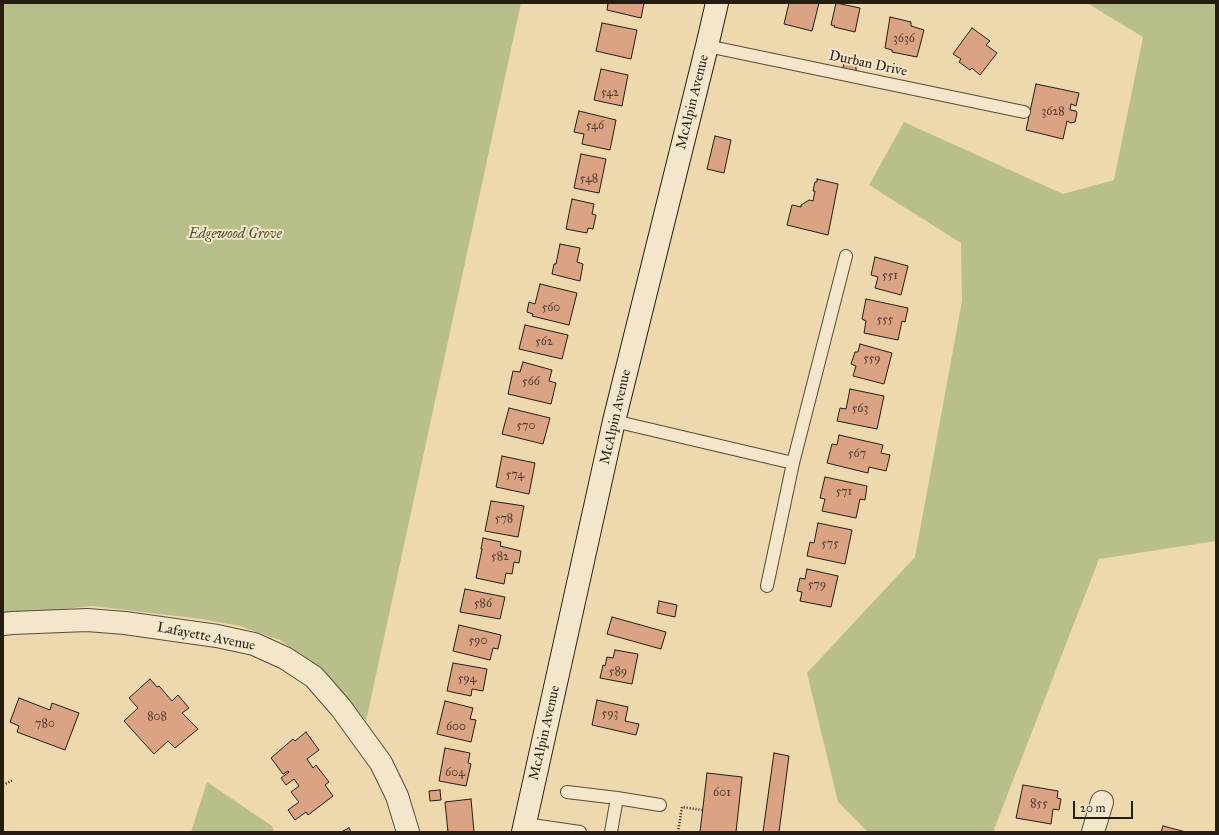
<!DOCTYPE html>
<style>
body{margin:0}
#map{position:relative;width:1219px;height:835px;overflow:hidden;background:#eed8ad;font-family:"IM FELL Great Primer",serif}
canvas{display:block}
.frame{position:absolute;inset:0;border:4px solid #251d12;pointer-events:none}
.scale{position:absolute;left:1073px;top:801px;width:60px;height:18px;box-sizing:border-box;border:2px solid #251d12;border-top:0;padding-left:5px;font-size:12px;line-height:14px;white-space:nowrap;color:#251d12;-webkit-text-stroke:3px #f4e6ca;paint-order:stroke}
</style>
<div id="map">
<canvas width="1219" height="835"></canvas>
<div class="frame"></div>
<div class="scale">20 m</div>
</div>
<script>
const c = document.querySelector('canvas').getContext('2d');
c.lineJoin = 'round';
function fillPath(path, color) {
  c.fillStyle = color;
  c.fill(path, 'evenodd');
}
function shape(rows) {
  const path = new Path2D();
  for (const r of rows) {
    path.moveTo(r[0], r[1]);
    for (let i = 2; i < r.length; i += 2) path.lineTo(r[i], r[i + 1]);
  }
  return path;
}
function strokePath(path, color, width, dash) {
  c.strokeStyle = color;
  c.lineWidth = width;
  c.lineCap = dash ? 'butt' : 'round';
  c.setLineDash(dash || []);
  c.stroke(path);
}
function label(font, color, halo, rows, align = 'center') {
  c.font = font + ' "IM FELL Great Primer",serif';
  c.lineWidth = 4;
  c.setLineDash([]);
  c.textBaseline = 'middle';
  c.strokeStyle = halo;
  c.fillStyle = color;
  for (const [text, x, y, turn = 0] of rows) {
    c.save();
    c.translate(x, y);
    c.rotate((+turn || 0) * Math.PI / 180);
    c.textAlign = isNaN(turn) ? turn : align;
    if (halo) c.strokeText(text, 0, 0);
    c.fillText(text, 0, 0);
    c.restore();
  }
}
const green = shape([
 [3,3,521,3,366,721,323,670,280,640,240,626,201,619,93,606,3,615],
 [1087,3,1216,3,1216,541,1099,559,993,832,868,832,838,802,807,673,915,557,962,301,961,243,869,185,904,122,1063,194,1114,180,1143,37],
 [207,782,272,826,274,832,191,832]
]);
const building = shape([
 [608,3,644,3,641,18,607,10,608,3],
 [789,3,819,3,812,31,784,24,789,3],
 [836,3,860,8,855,32,834,27,835,26,831,25,836,3],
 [890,17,911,22,911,26,924,30,917,57,892,52,892,50,885,48,890,17],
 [602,23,637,30,631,59,596,51,602,23],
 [972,28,990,41,986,45,997,53,980,75,972,68,970,70,959,62,961,59,953,54,972,28],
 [844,59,856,60,856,71,843,70,844,59],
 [601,69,628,75,622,106,594,100,601,69],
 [1036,84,1079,93,1076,106,1071,104,1070,110,1076,111,1077,113,1075,122,1071,123,1067,121,1063,139,1026,130,1036,84],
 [579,111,616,120,610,150,582,144,584,134,574,132,579,111],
 [715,136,731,140,724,173,707,169,715,136],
 [581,154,606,159,599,193,574,188,581,154],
 [817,179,838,184,828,235,787,225,792,205,801,207,801,205,809,200,813,201,815,191,813,191,815,182,817,182,817,179],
 [572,199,594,204,592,214,596,215,593,229,588,228,587,233,566,229,572,199],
 [560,244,580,248,577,262,583,264,580,281,552,274,554,264,556,264,560,244],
 [875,257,908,266,901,295,875,288,878,277,871,275,875,257],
 [540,284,577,293,569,325,532,316,533,314,527,312,529,302,535,304,540,284],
 [866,299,908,308,905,322,902,321,898,340,864,333,866,321,862,319,866,299],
 [525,325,568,335,562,359,519,349,525,325],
 [860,344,892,353,884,384,853,376,856,366,851,364,855,352,858,352,860,344],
 [523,362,552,370,549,381,556,383,551,404,508,394,513,371,520,372,523,362],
 [850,389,884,396,877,429,837,421,840,408,846,409,850,389],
 [509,408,550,418,543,444,502,434,509,408],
 [839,435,883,445,881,453,890,455,886,471,869,467,868,473,827,463,832,444,837,445,839,435],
 [502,456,535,463,529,494,496,487,502,456],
 [825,477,867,486,865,500,860,499,856,518,822,511,825,499,820,498,825,477],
 [491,501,524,506,518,537,485,531,491,501],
 [818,523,852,530,845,564,807,556,810,542,814,543,818,523],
 [483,538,501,542,500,546,521,551,519,563,514,562,512,574,506,573,504,584,476,578,482,549,481,549,483,538],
 [807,569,838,576,831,607,800,601,802,592,797,591,800,578,805,579,807,569],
 [465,589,505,597,500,619,460,612,465,589],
 [659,601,677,605,675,617,657,613,659,601],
 [612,617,666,632,661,649,607,634,612,617],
 [459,625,501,635,498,649,493,648,490,660,453,651,459,625],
 [615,650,638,654,632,684,600,678,603,665,605,666,607,657,613,658,615,650],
 [453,663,487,669,483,691,472,689,471,696,447,691,453,663],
 [150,679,157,687,159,686,172,701,178,695,189,708,182,713,198,729,175,748,168,741,154,754,124,721,138,708,129,698,150,679],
 [19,698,50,710,52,703,79,713,65,750,17,732,19,726,10,722,19,698],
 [597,700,628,707,625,721,639,724,636,735,592,725,597,700],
 [445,701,473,708,470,719,476,720,471,742,437,734,445,701],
 [306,732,319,750,307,759,313,768,316,765,329,782,325,785,333,796,308,815,306,812,295,820,288,810,299,802,291,792,299,786,294,779,286,785,281,778,289,772,288,771,283,774,271,758,293,739,295,741,306,732],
 [445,748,470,753,468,763,471,764,466,786,439,781,445,748],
 [774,753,789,756,779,832,763,832,774,753],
 [707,773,742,777,736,832,700,832,707,773],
 [1023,785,1058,791,1057,798,1061,799,1059,810,1053,809,1051,824,1016,818,1023,785],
 [440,790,441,800,430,801,429,791,440,790],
 [471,799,474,832,448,832,445,802,471,799],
 [1163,826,1186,832,1161,832,1163,826],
 [349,828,351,832,341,832,349,828]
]);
const path = shape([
 [3,785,13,780],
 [678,832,682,807,702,810]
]);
const lane = shape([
 [707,46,1024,112],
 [614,421,793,463],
 [767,586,793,463,846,256],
 [567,792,617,798,660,805],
 [525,824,580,832],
 [611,832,617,798]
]);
const street = shape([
 [3,624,12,623,87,620,125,623,217,636,254,644,285,658,314,677,341,708,381,763,397,796,408,832],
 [1093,832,1102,802]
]);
const secondary = shape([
 [523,832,614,421,707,46,717,3]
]);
const numberNames = [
 ["3636",904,39],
 ["542",610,93],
 ["3628",1053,112],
 ["546",595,126],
 ["548",589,179],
 ["551",890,276],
 ["560",551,308],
 ["555",885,320],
 ["562",544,342],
 ["559",872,359],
 ["566",531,382],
 ["563",860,409],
 ["570",526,426],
 ["567",857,454],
 ["574",515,475],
 ["571",844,492],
 ["578",504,519],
 ["575",830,544],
 ["582",500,557],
 ["579",817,585],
 ["586",483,604],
 ["590",478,641],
 ["589",618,672],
 ["594",467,679],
 ["593",610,714],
 ["808",157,717],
 ["780",45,724],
 ["600",456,727],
 ["604",455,773],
 ["601",722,793],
 ["855",1039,804]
];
const streetNames = [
 ["Durban Drive",868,64,12],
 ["McAlpin Avenue",693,102,-76],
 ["McAlpin Avenue",616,417,-77],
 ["Lafayette Avenue",206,637,11],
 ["McAlpin Avenue",545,733,-77]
];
const parkNames = [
 ["Edgewood Grove",235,235]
];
fillPath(green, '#b9bf8a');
fillPath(building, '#daa383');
strokePath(building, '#251d12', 1);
strokePath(lane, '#574c39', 14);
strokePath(street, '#574c39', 24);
strokePath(secondary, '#251d12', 24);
strokePath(path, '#251d12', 2.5, [1, 2]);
strokePath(lane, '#f4e6ca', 12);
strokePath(street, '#f4e6ca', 22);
strokePath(secondary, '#f4e6ca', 22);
label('12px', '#523e2e', null, numberNames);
label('14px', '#251d12', '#f4e6ca', streetNames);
label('italic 14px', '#514e36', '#f4e6ca', parkNames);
</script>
